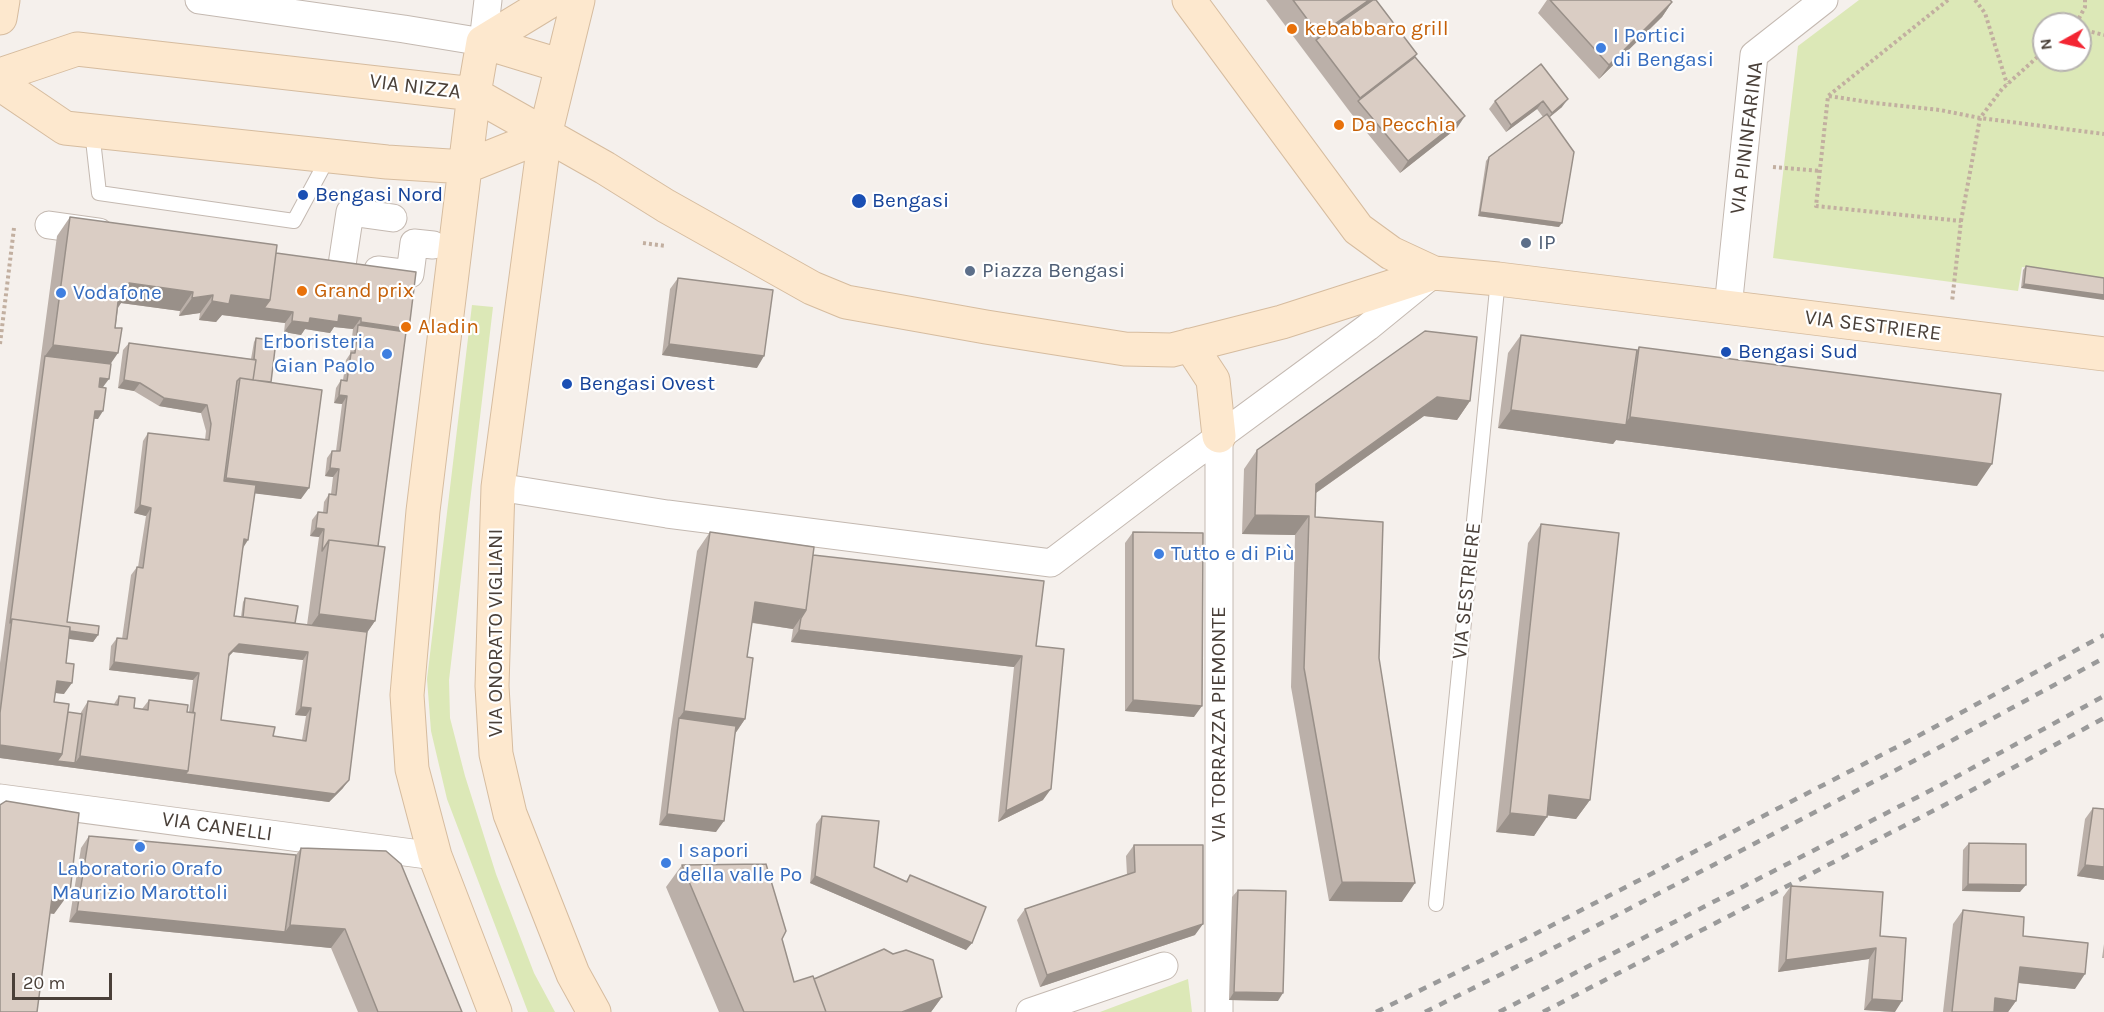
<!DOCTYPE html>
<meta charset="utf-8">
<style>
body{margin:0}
#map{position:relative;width:2104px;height:1012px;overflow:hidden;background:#f5f0ec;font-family:Karla,sans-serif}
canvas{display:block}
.north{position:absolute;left:2032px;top:12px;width:60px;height:60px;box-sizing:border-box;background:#fff;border:2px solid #b7b3b0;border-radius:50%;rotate:262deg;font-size:16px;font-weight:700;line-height:24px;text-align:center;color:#4a4039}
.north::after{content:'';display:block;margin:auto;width:21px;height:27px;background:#f32532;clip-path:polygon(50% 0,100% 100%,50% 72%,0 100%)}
.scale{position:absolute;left:12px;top:973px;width:100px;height:27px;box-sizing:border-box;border:3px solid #4a4039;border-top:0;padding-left:8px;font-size:18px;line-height:21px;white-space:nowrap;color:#4a4039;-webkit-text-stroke:4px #fff;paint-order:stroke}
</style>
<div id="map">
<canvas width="2104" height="1012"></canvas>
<div class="north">N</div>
<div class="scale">20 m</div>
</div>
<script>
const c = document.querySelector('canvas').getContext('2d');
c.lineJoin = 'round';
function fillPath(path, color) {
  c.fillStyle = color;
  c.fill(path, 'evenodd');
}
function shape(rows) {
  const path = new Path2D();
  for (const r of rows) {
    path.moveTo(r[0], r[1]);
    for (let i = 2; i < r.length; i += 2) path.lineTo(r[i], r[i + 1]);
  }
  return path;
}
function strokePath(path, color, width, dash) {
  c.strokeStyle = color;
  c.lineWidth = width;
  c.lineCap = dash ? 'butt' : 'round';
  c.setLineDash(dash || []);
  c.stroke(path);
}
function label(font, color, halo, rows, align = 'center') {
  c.font = font + ' Karla,sans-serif';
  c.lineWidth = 4.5;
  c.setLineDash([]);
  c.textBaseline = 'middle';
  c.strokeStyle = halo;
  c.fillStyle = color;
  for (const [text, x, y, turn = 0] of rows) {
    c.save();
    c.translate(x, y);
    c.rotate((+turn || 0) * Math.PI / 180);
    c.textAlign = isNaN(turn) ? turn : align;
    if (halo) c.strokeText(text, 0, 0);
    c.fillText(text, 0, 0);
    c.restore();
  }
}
const green = shape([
 [1859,0,2104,0,2104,278,2022,267,2018,291,1773,258,1798,46],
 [2044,24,2080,24,2080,60,2044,60],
 [472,305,493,307,449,680,450,718,465,776,496,874,534,973,555,1012,528,1012,447,799,431,731,427,679],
 [1188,979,1192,1012,1100,1012]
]);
const path = shape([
 [1948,0,1828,96,1816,206,1961,221,1952,302],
 [1975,0,1985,13,2007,84],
 [2076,24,2085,7,2085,0],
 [2080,29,2104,35],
 [1829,96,1875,103,1940,110,1980,118,2002,89,2044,51],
 [1773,167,1821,171],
 [1961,221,1980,118,2104,134],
 [643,243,666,246],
 [0,344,14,228]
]);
const lane = shape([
 [92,131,99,193,294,221,329,156],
 [1436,904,1498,279]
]);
const street = shape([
 [199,0,404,29,483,42,488,0],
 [49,225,99,232],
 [342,265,350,212,393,218],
 [378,270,410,274,414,243,433,245],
 [1728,308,1754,55,1824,0],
 [498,487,667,514,1051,563,1167,475,1368,327,1428,278],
 [0,798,435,856],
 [1030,1012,1164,966],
 [1219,1012,1219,436]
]);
const secondary = shape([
 [578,0,545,135,498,487,492,686,496,754,510,814,573,974,594,1012],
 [1189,0,1358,229,1391,253,1434,273,1498,279,2104,354],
 [0,18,3,0],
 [483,42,474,94,423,511,407,695,412,769,435,856,495,1012],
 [483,42,562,66],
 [483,42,552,0],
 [0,75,77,49,474,94,605,168,666,206,812,288,846,302,986,327,1125,349,1172,350,1282,322,1434,273],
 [0,84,65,128,387,162,465,167,545,135],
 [1190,345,1213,380,1219,436]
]);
const rail = shape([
 [1376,1012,1535,934,1918,736,2104,635],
 [1425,1012,1542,954,1927,754,2104,658],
 [1499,1012,1943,784,2104,696],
 [1543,1012,1954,800,2104,718]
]);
const wall = shape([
 [1266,0,1376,0,1417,54,1415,57,1457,128,1400,173,1350,112],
 [1547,0,1670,0,1672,2,1662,17,1599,79,1538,13],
 [1541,64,1562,107,1550,117,1559,227,1478,216,1486,161,1489,157,1543,117,1537,109,1506,132,1489,109,1495,101],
 [70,217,276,253,406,332,378,546,375,621,367,632,343,788,329,802,0,758,0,663,57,236],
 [121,303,180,311,179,316,200,313,199,320,216,322,222,315,285,323,284,332,301,335,305,329,330,333,334,327,353,329,350,354,346,360,343,380,341,380,336,388,334,403,342,404,336,451,332,451,327,458,325,476,333,477,331,494,329,494,324,502,323,513,318,512,312,520,310,536,319,537,307,625,295,623,245,598,243,602,241,617,234,616,243,548,255,493,301,499,271,382,256,338,254,342,251,359,129,343,123,350,118,388,134,391,159,406,201,413,206,431,205,440,148,433,143,441,134,513,146,516,138,567,137,567,131,575,122,639,117,638,111,646,109,670,193,680,189,712,149,700,142,709,134,708,119,696,114,704,88,701,80,714,68,712,54,702,55,693,64,694,66,663,69,639,93,642,98,635,67,622,94,419,98,419,99,387,103,387,111,364,118,308],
 [233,652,303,660,295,715,306,716,302,740,273,736,221,720,228,657],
 [2026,266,2104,278,2021,288,2023,270],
 [678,278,757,368,662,355,670,289],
 [1521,335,1637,350,1639,347,1977,486,1616,440,1613,444,1498,428,1508,353],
 [1470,401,1457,420,1424,416,1316,493,1315,517,1379,658,1402,902,1329,901,1291,687,1295,535,1242,534,1244,469,1257,450],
 [1541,524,1590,800,1576,819,1547,815,1534,836,1496,832,1528,543],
 [710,532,813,555,1036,646,1043,800,998,822,1014,667,791,642,793,629,752,623,747,657,745,719,735,734,716,832,659,825,671,729,697,551],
 [1133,532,1194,717,1125,711,1125,543],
 [2093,808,2104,809,2104,880,2077,876,2085,819],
 [822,816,874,867,906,881,910,875,972,943,966,950,810,883,816,824],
 [89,836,296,855,301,848,462,1012,358,1012,331,948,69,922,81,848],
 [1969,843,2020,892,1962,891,1963,850],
 [1134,845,1195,935,1040,987,1017,920,1025,909,1127,875,1126,856],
 [682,865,782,939,794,982,814,979,942,997,931,1012,719,1012,666,887],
 [1791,886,1880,936,1895,1012,1864,1010,1869,959,1778,972,1783,897],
 [1238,890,1278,1001,1229,1000,1232,897],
 [1963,910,2023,936,2075,989,2018,983,2016,1001,2008,1012,1943,1012,1953,924],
 [2104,944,2104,958,2102,958]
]);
const shadedWall = shape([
 [1369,0,1374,0,1316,40,1319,35],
 [1672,2,1662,17,1599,79,1609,65],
 [1417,54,1407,68,1358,101,1360,98],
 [1568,99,1562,107,1546,120,1552,113],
 [1543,101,1537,109,1506,132,1511,125],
 [1465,116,1457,128,1400,173,1408,161],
 [1480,212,1562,223,1559,227,1478,216],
 [129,283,193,292,180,311,121,303,114,313,119,293],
 [2024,284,2104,295,2104,300,2021,288],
 [213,295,200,313,179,316,192,298],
 [231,295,270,300,293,312,285,323,222,315,216,322,199,320,212,301],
 [339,315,361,318,353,329,334,327,330,333,305,329,301,335,284,332,292,321,310,318],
 [361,322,409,329,401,340,358,325],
 [669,344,764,356,757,368,662,355],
 [53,345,118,353,105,372,45,356],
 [100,378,109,379,103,387,94,386],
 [124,380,140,383,134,391,118,388],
 [339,395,347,396,342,404,334,403],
 [1437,397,1470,401,1457,420,1424,416,1303,502,1316,484],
 [164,398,207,405,201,413,159,406],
 [1511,410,1624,425,1630,417,1992,464,1977,486,1616,440,1613,444,1498,428],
 [95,411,103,411,98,419,90,418],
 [330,468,339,469,333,477,325,476],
 [226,478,309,488,301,499,218,489],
 [140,505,151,508,146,516,134,513],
 [1255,515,1309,516,1295,535,1242,534],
 [316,528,324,529,319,537,310,536],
 [244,539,248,540,243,548],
 [755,602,806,610,793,629,742,621],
 [319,614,375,621,362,640,306,633],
 [12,623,98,635,93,642,11,631],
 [799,630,1022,656,1014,667,791,642],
 [239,644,308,652,303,660,233,652,223,662,229,654],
 [114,662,199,673,193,680,109,670],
 [57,681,72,683,64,694,49,692],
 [1133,700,1202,706,1194,717,1125,711],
 [301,707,311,708,306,716,295,715],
 [684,711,745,719,732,738,679,718],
 [0,745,62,754,75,763,80,756,349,780,343,788,329,802,0,758],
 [1051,789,1043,800,998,822,1006,811],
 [1549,795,1590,800,1576,819,1536,814],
 [1510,813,1547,817,1534,836,1496,832],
 [667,814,724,821,716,832,659,825],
 [2085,865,2104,867,2104,880,2077,876],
 [815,876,972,943,966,950,810,883],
 [1342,882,1415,883,1402,902,1329,901],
 [1968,884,2026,885,2020,892,1962,891],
 [53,890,70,892,54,914,37,912],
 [77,911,285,932,290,925,345,929,331,948,69,922],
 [1203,924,1195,935,1040,987,1047,975],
 [1876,948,1869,959,1778,972,1786,960],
 [2020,967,2085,974,2075,989,2010,982],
 [1234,992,1283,993,1278,1001,1229,1000],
 [942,997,931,1012,902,1012],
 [1995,998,2016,1001,2008,1012,1985,1012],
 [1872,999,1902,1001,1895,1012,1864,1010]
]);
const building = shape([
 [1293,0,1369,0,1319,35,1293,0],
 [1373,0,1376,0,1417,54,1360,98,1316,40,1373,0],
 [1550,0,1670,0,1672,2,1609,65,1550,0],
 [1415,57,1465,116,1408,161,1358,101,1415,57],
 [1541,64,1568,99,1552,113,1543,101,1511,125,1495,101,1541,64],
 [1547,114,1574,152,1562,223,1480,212,1489,157,1547,114],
 [70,217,277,245,270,300,231,295,229,304,212,301,213,295,192,298,193,292,129,283,128,294,119,293,115,328,122,328,118,353,53,345,70,217],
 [276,253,416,272,409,329,361,322,361,318,339,315,338,322,310,318,309,323,292,321,293,312,264,308,270,300,276,253],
 [2026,266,2104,278,2104,295,2024,284,2026,266],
 [678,278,773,290,764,356,669,344,678,278],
 [358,325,406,332,378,546,329,540,322,551,324,529,316,528,318,512,327,513,329,494,336,495,339,469,330,468,332,451,340,451,347,396,339,395,341,380,347,381,351,353,355,353,358,325],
 [1425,331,1477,337,1470,401,1437,397,1316,484,1315,517,1383,522,1379,658,1415,883,1342,882,1304,668,1309,516,1255,515,1257,450,1425,331],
 [1521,335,1637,350,1626,425,1511,410,1521,335],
 [256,338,276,341,271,382,253,380,256,360,254,359,256,338],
 [129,343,256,360,253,380,240,378,237,381,224,481,256,485,248,540,244,539,234,616,367,632,349,780,335,794,185,774,188,771,195,713,193,712,199,673,114,662,117,638,127,639,137,567,143,568,151,508,140,505,148,433,209,440,211,424,207,405,164,398,140,383,124,380,129,343],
 [239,644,308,652,301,707,311,708,306,741,273,736,275,727,221,720,229,654,239,644],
 [1639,347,2001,394,1992,464,1630,417,1639,347],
 [45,356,111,364,109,379,100,378,99,387,106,388,103,411,95,411,67,622,99,626,98,635,70,631,70,627,12,619,10,623,45,356],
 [240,378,322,390,309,488,226,478,240,378],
 [1541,524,1619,533,1590,800,1549,795,1547,817,1510,813,1541,524],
 [710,532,814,547,806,610,755,602,747,657,753,658,745,719,684,711,710,532],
 [1133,532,1203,533,1202,706,1133,700,1133,532],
 [329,540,385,547,375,621,319,614,329,540],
 [813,555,1044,581,1036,646,1064,649,1051,789,1006,811,1022,656,799,630,801,618,806,610,813,555],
 [245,598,298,606,295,623,243,617,245,598],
 [12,619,70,627,66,663,74,664,72,683,57,681,54,702,69,704,62,754,0,745,0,713,12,619],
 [119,696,135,698,134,708,148,710,149,700,188,705,187,712,195,713,188,771,80,756,88,701,118,705,119,696],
 [68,712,82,714,75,763,57,761,62,754,68,712],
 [679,718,736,726,724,821,667,814,679,718],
 [6,801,79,813,70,892,53,890,37,1012,0,1012,0,805,6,801],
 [2093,808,2104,809,2104,867,2085,865,2093,808],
 [822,816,879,821,874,867,907,882,910,875,986,907,972,943,815,876,822,816],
 [89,836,296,855,285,932,77,911,89,836],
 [1969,843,2026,844,2026,885,1968,884,1969,843],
 [1134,845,1203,845,1203,924,1047,975,1025,909,1135,872,1134,845],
 [301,848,386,851,401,864,462,1012,378,1012,345,929,290,925,301,848],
 [766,864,786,931,782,939,794,982,813,976,826,1012,744,1012,682,865,766,864],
 [1791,886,1883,892,1880,936,1906,938,1902,1001,1872,999,1876,948,1786,960,1791,886],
 [1238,890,1286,891,1283,993,1234,992,1238,890],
 [1963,910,2024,917,2023,936,2088,943,2085,974,2020,967,2016,1001,1995,998,1994,1012,1952,1012,1963,910],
 [884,949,893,954,906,950,933,960,942,997,902,1012,826,1012,814,979,884,949]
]);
const markers = [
 [1292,29,6,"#e8710a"],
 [1601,48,6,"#3f7fe0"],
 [1339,125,6,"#e8710a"],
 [303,195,6,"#1a4fb4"],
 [859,201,8,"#1a4fb4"],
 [1526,243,6,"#5c6f8a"],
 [970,271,6,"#5c6f8a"],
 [302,291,6,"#e8710a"],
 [61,293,6,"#3f7fe0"],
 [406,327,6,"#e8710a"],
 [1726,352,6,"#1a4fb4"],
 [387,354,6,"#3f7fe0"],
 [567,384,6,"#1a4fb4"],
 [1159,554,6,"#3f7fe0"],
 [140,847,6,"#3f7fe0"],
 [666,863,6,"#3f7fe0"]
];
const foodNames = [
 ["kebabbaro grill",1304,29],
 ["Da Pecchia",1351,125],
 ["Grand prix",314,291],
 ["Aladin",418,327]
];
const shopNames = [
 ["I Portici",1613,36],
 ["di Bengasi",1613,60],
 ["Vodafone",73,293],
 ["Erboristeria",375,342,"right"],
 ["Gian Paolo",375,366,"right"],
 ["Tutto e di Più",1171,554],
 ["I sapori",678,851],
 ["della valle Po",678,875],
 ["Laboratorio Orafo",140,869,"center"],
 ["Maurizio Marottoli",140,893,"center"]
];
const streetNames = [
 ["VIA NIZZA",415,87,7],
 ["VIA PININFARINA",1747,138,-83],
 ["VIA SESTRIERE",1873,326,7],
 ["VIA SESTRIERE",1467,591,-84],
 ["VIA ONORATO VIGLIANI",496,633,-90],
 ["VIA TORRAZZA PIEMONTE",1219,724,-90],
 ["VIA CANELLI",217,827,8]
];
const transitNames = [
 ["Bengasi Nord",315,195],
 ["Bengasi",872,201],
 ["Bengasi Sud",1738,352],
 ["Bengasi Ovest",579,384]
];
const serviceNames = [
 ["IP",1538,243],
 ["Piazza Bengasi",982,271]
];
fillPath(green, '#dce8b7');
strokePath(lane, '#c4b9b1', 16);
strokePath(street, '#c4b9b1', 29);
strokePath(secondary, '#d6bc9f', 35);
strokePath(path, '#c2afa0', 4, [3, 3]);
strokePath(lane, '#fff', 14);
strokePath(street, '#fff', 27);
strokePath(secondary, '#fde8ce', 33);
strokePath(rail, '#9a9a9a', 4.5, [8, 8]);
fillPath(wall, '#bbb0a9');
fillPath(shadedWall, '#999089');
fillPath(building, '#dacdc4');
strokePath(building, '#999089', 1.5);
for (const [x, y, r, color] of markers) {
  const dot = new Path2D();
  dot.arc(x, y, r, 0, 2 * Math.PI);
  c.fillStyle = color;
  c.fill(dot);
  strokePath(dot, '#fff', 2);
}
label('21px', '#c56008', '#fff', foodNames, 'left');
label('21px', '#366cbe', '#fff', shopNames, 'left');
label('21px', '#4a4039', '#fff', streetNames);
label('21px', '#164399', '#fff', transitNames, 'left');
label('21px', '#4e5e75', '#fff', serviceNames, 'left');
</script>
